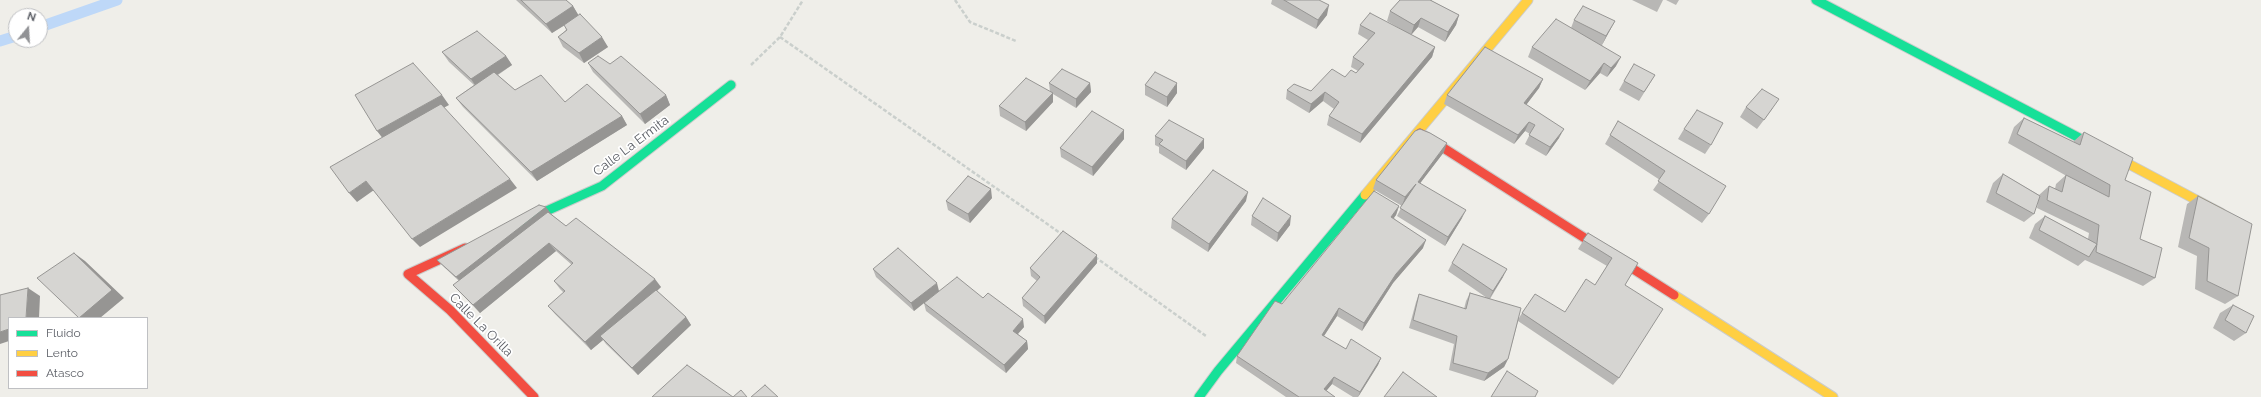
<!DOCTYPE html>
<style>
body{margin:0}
#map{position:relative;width:2261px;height:397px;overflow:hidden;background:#efeee9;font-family:Raleway,sans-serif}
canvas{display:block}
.legend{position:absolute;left:8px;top:317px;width:140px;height:72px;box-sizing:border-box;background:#fff;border:1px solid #bfc0c3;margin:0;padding:5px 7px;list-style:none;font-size:12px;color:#5e6168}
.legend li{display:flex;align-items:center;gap:8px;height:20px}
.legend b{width:20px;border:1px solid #bfc0c3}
.north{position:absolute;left:8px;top:8px;width:40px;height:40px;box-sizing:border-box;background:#fff;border:1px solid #bfc0c3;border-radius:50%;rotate:18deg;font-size:11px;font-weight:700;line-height:16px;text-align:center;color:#5e6168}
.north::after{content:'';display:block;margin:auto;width:14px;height:18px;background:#919295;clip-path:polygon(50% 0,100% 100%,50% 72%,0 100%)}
</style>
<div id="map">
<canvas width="2261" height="397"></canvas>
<ul class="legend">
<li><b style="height:5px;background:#16e098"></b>Fluido</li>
<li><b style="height:5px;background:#ffcf43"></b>Lento</li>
<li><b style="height:5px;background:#f24e42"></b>Atasco</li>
</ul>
<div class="north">N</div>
</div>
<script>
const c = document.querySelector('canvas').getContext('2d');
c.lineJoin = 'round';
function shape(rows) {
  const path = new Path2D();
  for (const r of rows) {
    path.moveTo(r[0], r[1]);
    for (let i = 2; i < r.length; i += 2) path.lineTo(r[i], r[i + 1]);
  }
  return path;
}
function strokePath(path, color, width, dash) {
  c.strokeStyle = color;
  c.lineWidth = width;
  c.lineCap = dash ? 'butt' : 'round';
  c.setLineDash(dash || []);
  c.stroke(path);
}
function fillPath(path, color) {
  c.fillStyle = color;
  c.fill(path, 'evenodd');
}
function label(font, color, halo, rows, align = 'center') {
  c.font = font + ' Raleway,sans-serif';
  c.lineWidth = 3.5;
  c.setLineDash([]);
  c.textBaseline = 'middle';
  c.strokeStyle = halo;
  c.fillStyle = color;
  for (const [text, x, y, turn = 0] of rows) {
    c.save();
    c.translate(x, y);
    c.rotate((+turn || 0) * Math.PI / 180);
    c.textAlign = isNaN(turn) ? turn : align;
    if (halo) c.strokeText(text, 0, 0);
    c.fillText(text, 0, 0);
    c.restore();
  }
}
const stream = shape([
 [40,27,117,0],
 [0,41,16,36]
]);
const path = shape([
 [955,0,970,22,1016,41],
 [780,37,1063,235],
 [751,65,780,37,803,0],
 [1095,257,1206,336]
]);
const fast = shape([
 [1816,0,2108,153],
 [522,222,602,186,731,85],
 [1199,397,1218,371,1365,195]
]);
const slow = shape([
 [2108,153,2221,213],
 [1365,195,1528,0],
 [1674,295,1833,397]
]);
const jam = shape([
 [1420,133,1674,295],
 [465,248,408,274,450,310,534,397]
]);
const wall = shape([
 [516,0,566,0,573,6,578,15,608,47,584,63,563,47,558,37,566,30,565,25,552,33],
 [1272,0,1319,0,1327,15,1316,29,1271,4],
 [1400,0,1432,0,1432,1,1459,15,1456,25,1445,42,1418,27,1411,35,1435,47,1432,57,1360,143,1327,125,1329,116,1334,109,1323,101,1309,113,1286,99,1287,90,1311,91,1345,77,1356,73,1358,71,1351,67,1353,57,1368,40,1358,34,1360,25,1404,31,1387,21,1390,11],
 [1632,0,1663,0,1657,12],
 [1666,0,1679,0,1676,5],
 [1574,20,1615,21,1602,45,1616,66,1607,77,1600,73,1585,90,1528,57,1532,47,1571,28],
 [442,52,506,56,512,65,498,75,515,90,565,102,622,116,627,125,537,181,463,107,456,98,474,85,449,62],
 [588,63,610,64,666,95,670,105,645,124,593,72],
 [1655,75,1639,101,1619,90,1624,81],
 [1543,79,1539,88,1526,105,1559,138,1546,156,1525,144,1530,134,1525,131,1514,144,1444,104,1447,95],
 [1049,83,1090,83,1091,92,1076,108,1053,94,1053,102,1026,131,1000,116,999,106,1050,92],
 [1145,85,1177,93,1167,107,1145,95],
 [1746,107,1773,108,1757,129,1740,117],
 [2024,118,2074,142,2074,141,2084,132,2125,180,2140,239,2155,278,2143,286,2085,260,2078,266,2029,238,2035,224,2045,216,2088,239,2089,233,2037,208,2038,200,2034,214,2024,222,1986,202,1993,183,2003,174,2039,195,2049,186,2055,189,2056,184,2066,175,2072,179,2008,143,2014,127],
 [1618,121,1709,214,1702,223,1653,190,1660,180,1605,144],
 [1684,129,1711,145,1705,154,1678,139],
 [1155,136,1204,148,1186,170,1159,153,1159,147,1155,145],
 [1124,139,1093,176,1061,157,1060,148],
 [1444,152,1420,183,1462,218,1445,246,1397,216,1402,206,1373,189,1376,180],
 [2198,196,2238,296,2225,304,2195,289,2197,256,2178,247,2187,204],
 [992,198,970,223,948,210,946,201],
 [1246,201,1208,252,1171,228,1172,219],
 [1399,206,1396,215,1394,218,1423,248,1393,283,1362,331,1337,316,1324,336,1346,349,1381,358,1378,365,1358,397,1353,397,1332,384,1326,391,1335,397,1286,397,1236,363,1237,356,1282,304],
 [552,215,566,226,661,287,657,291,686,317,691,325,638,375,606,344,603,340,591,350,555,314,548,306,564,293,560,289,554,281,572,265,556,251,480,313,453,285,459,281,445,268,437,260],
 [1252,216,1290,225,1277,242,1251,225],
 [1588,233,1638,263,1625,285,1619,378,1613,385,1518,321,1508,359,1504,367,1484,381,1449,370,1454,344,1409,328,1416,302,1419,294,1464,309,1466,301,1470,293,1487,298,1448,271,1452,263,1503,277,1490,299,1519,318,1522,313,1565,312,1595,285,1607,266,1578,249],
 [1097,263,1045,324,1023,306,1022,298,1037,281,1031,276,1030,268],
 [873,269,939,291,983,298,1024,327,1018,334,1027,341,1028,349,1006,373,926,311,924,303,914,311,876,277],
 [2233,305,2246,333,2234,341,2213,328,2220,313]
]);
const shadedWall = shape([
 [1329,5,1327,15,1316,29,1318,20],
 [573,6,579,16,552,33,546,24],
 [1459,15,1456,25,1445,42,1448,32],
 [1421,18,1418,27,1411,35,1414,25],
 [1615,21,1610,30,1602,45,1606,36],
 [602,37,608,47,584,63,579,53],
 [1435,47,1432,57,1360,143,1362,134],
 [506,56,512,65,477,88,471,79],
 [1621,57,1616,66,1607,77,1611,68],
 [1604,63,1600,73,1585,90,1590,81],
 [1543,79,1539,88,1520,113,1524,103],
 [1090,83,1091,92,1076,108,1076,99],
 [1177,83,1177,93,1167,107,1167,97],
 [1325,92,1323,101,1309,113,1311,104],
 [1053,93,1053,102,1026,131,1025,122],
 [442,95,449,105,384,140,377,131],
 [666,95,670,105,645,124,640,114],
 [622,116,627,125,537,181,531,172],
 [1529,122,1525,131,1514,144,1518,135],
 [1564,129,1559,138,1546,156,1550,147],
 [1124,130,1124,139,1093,176,1092,167],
 [1204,139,1204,148,1186,170,1186,161],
 [1447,143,1444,152,1415,190,1418,182],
 [510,179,517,188,420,247,412,239],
 [366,181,374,190,357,202,349,193],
 [1416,184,1402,206,1405,197],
 [991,189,992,198,970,223,968,214],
 [1248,192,1246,201,1208,252,1209,244],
 [1399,206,1396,215,1388,225,1391,217],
 [546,207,552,215,464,285,456,277],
 [1466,210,1462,218,1445,246,1448,237],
 [1291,216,1290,225,1277,242,1278,233],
 [1426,240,1423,248,1393,283,1362,331,1364,323,1396,274],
 [549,243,556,251,480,313,473,305],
 [74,253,85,261,124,298,100,318,79,318],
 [1097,255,1097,263,1045,324,1044,316],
 [1507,269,1503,277,1489,299,1493,291],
 [655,279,661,287,603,339,600,336,603,340,591,350,585,342],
 [937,283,939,291,914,311,911,303],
 [28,288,40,296,39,318,26,318],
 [1339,308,1337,316,1320,342,1322,335],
 [686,317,691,325,638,375,632,368],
 [1023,319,1024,327,1014,338,1013,331],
 [9,329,9,341,0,344,0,332],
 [1027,341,1028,349,1006,373,1004,365],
 [1381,358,1378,365,1358,397,1360,392],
 [1508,359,1504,367,1484,381,1488,373],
 [1334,377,1332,384,1322,396,1324,389]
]);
const building = shape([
 [521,0,566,0,573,6,546,24,521,0],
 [1284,0,1319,0,1329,5,1318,20,1284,0],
 [1400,0,1430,0,1459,15,1448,32,1421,18,1414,25,1390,11,1400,0],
 [1583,6,1615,21,1606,36,1574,20,1583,6],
 [1370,13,1435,47,1362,134,1329,116,1339,102,1325,92,1311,104,1287,90,1294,84,1311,91,1332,69,1345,77,1351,70,1356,73,1364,64,1353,57,1375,33,1360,25,1370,13],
 [580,14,602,37,579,53,558,37,567,30,564,25,580,14],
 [1556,19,1621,57,1611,68,1604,63,1590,81,1532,47,1556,19],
 [477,31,506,56,471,79,442,52,477,31],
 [1485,47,1543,79,1524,103,1564,129,1550,147,1529,135,1535,125,1529,122,1518,135,1447,95,1485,47],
 [598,56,610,64,621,56,666,95,640,114,588,63,598,56],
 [413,63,442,95,377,131,355,95,413,63],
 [1634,64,1655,75,1644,92,1624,81,1634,64],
 [1062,69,1090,83,1076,99,1049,83,1062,69],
 [494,72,515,90,541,75,565,102,587,84,622,116,531,172,456,98,494,72],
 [1155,72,1177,83,1167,97,1145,85,1155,72],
 [1026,78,1053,93,1025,122,999,106,1026,78],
 [1762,89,1779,99,1764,120,1746,107,1762,89],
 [441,104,510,179,412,239,366,181,349,193,330,167,441,104],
 [1697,110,1723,123,1711,145,1684,129,1697,110],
 [1092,111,1124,130,1092,167,1060,148,1092,111],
 [2024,118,2080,145,2084,132,2133,158,2125,180,2151,192,2140,239,2162,248,2155,278,2096,252,2099,225,2047,200,2049,186,2062,192,2066,175,2109,197,2110,185,2017,134,2024,118],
 [1169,120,1204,139,1186,161,1159,144,1163,140,1155,136,1169,120],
 [1618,121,1726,186,1709,214,1658,181,1665,171,1610,135,1618,121],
 [1420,129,1430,133,1447,143,1418,182,1466,210,1448,237,1400,208,1416,184,1405,197,1376,180,1415,131,1420,129],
 [1213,170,1248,192,1209,244,1172,219,1213,170],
 [2003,174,2040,196,2034,214,1996,193,2003,174],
 [968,176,991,189,968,214,946,201,968,176],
 [1374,191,1399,206,1391,217,1426,240,1396,274,1364,323,1339,308,1322,335,1346,349,1351,339,1381,358,1360,392,1334,377,1324,389,1335,397,1299,397,1237,356,1275,301,1282,304,1374,191],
 [2198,196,2252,224,2238,296,2207,281,2209,248,2189,238,2198,196],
 [1263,198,1291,216,1278,233,1252,216,1263,198],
 [539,205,546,207,456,277,437,260,539,205],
 [548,212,566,226,576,218,655,279,585,342,548,306,565,291,554,281,573,263,549,243,473,305,453,285,548,212],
 [2045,216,2097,244,2089,257,2039,230,2045,216],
 [1063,231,1097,255,1044,316,1022,298,1040,277,1030,268,1063,231],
 [1588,233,1638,263,1625,285,1663,309,1619,378,1522,313,1535,294,1565,312,1586,279,1595,285,1612,258,1583,240,1588,233],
 [1463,244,1507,269,1493,291,1452,263,1463,244],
 [898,248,937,283,911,303,873,269,898,248],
 [74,253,112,290,79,318,37,278,74,253],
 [957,277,983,298,988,293,1023,319,1013,331,1027,341,1004,365,924,303,957,277],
 [28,288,26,318,9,318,9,329,0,332,0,295,28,288],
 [656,290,686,317,632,368,600,336,656,290],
 [1470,293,1521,308,1508,359,1488,373,1453,363,1457,336,1413,320,1419,294,1466,309,1470,293],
 [2233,305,2254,316,2246,333,2225,320,2233,305],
 [687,365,733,397,741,390,747,397,652,397,687,365],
 [1507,371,1538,391,1535,397,1491,397,1507,371],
 [1403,372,1437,397,1384,397,1403,372],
 [765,385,778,397,751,397,765,385]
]);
const streetNames = [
 ["Calle La Ermita",631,146,-37],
 ["Calle La Orilla",481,325,45]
];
strokePath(stream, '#bed8f8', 11);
strokePath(fast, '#cbcccb', 11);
strokePath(slow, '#cbcccb', 11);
strokePath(jam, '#cbcccb', 11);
strokePath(path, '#cacfcc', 2.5, [4, 2]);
strokePath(fast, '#16e098', 9);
strokePath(slow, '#ffcf43', 9);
strokePath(jam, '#f24e42', 9);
fillPath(wall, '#b8b7b5');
fillPath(shadedWall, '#969593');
fillPath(building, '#d6d5d2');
strokePath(building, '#969593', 1);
label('13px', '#5e6168', '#fff', streetNames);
</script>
